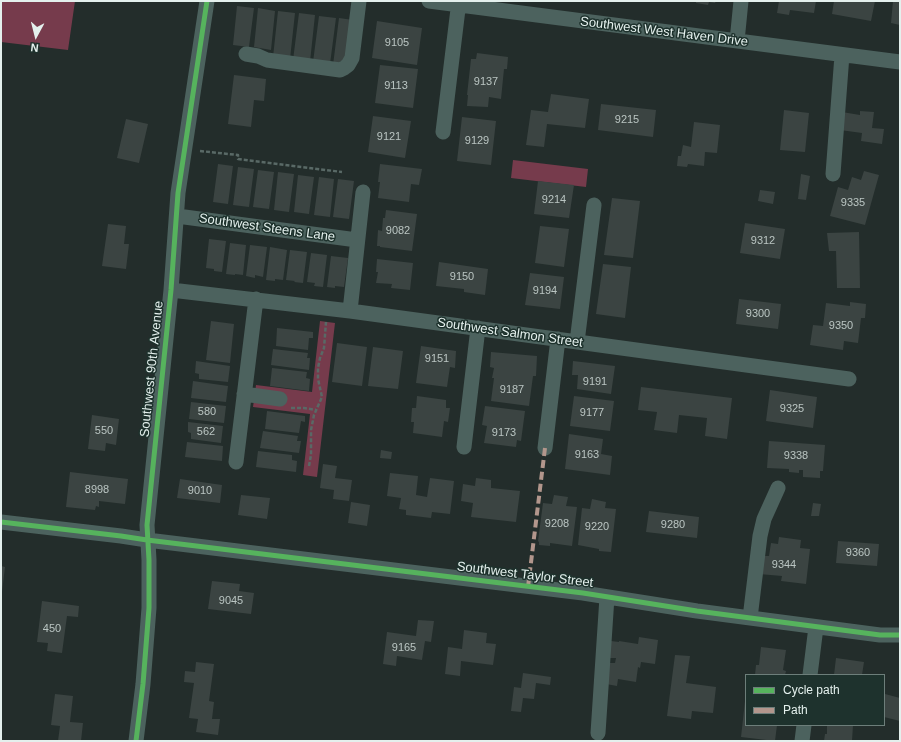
<!DOCTYPE html>
<style>
body{margin:0}
#map{position:relative;width:901px;height:742px;overflow:hidden;background:#232d2b;font-family:Arial,sans-serif}
canvas{display:block}
.frame{position:absolute;inset:0;border:2px solid #e4f0ed;pointer-events:none}
.legend{position:absolute;left:745px;top:674px;width:140px;height:52px;box-sizing:border-box;background:#1e322d;border:1px solid #6d7e7a;margin:0;padding:5px 7px;list-style:none;font-size:12px;color:#e4f0ed}
.legend li{display:flex;align-items:center;gap:8px;height:20px}
.legend b{width:20px;border:1px solid #6d7e7a}
.north{position:absolute;left:16px;top:16px;width:40px;height:40px;-webkit-text-stroke:3px #1e322d;paint-order:stroke;rotate:187deg;font-size:11px;font-weight:700;line-height:16px;text-align:center;color:#e4f0ed}
.north::after{content:'';display:block;margin:auto;width:14px;height:18px;background:#e4f0ed;clip-path:polygon(50% 0,100% 100%,50% 72%,0 100%)}
</style>
<div id="map">
<canvas width="901" height="742"></canvas>
<div class="frame"></div>
<ul class="legend">
<li><b style="height:5px;background:#56b35d"></b>Cycle path</li>
<li><b style="height:5px;background:#b2968c"></b>Path</li>
</ul>
<div class="north">N</div>
</div>
<script>
const c = document.querySelector('canvas').getContext('2d');
c.lineJoin = 'round';
function fillPath(path, color) {
  c.fillStyle = color;
  c.fill(path, 'evenodd');
}
function shape(rows) {
  const path = new Path2D();
  for (const r of rows) {
    path.moveTo(r[0], r[1]);
    for (let i = 2; i < r.length; i += 2) path.lineTo(r[i], r[i + 1]);
  }
  return path;
}
function strokePath(path, color, width, dash) {
  c.strokeStyle = color;
  c.lineWidth = width;
  c.lineCap = dash ? 'butt' : 'round';
  c.setLineDash(dash || []);
  c.stroke(path);
}
function label(font, color, halo, rows, align = 'center') {
  c.font = font + ' Arial,sans-serif';
  c.lineWidth = 3;
  c.setLineDash([]);
  c.textBaseline = 'middle';
  c.strokeStyle = halo;
  c.fillStyle = color;
  for (const [text, x, y, turn = 0] of rows) {
    c.save();
    c.translate(x, y);
    c.rotate((+turn || 0) * Math.PI / 180);
    c.textAlign = isNaN(turn) ? turn : align;
    if (halo) c.strokeText(text, 0, 0);
    c.fillText(text, 0, 0);
    c.restore();
  }
}
const green = shape([
 [1,1,75,1,68,50,1,42],
 [513,160,588,169,586,187,511,178],
 [320,321,335,323,317,477,303,475,310,414,253,407,256,385,312,392]
]);
const building = shape([
 [696,1,716,1,715,3,709,2,708,5,696,3],
 [779,1,816,1,814,13,790,10,789,15,777,13],
 [834,1,875,1,871,21,832,14],
 [893,1,900,1,900,25,891,23],
 [237,6,254,8,249,47,233,45],
 [258,8,275,11,271,50,254,47],
 [278,11,295,13,290,59,273,57],
 [299,13,315,15,310,62,293,60],
 [319,16,336,18,330,64,313,62],
 [339,18,353,20,349,62,340,61,339,66,333,65],
 [377,21,422,28,417,65,372,58],
 [477,53,508,57,507,69,504,69,501,99,489,97,488,107,467,106,468,95,467,95,471,59,476,59],
 [380,65,418,69,413,108,375,103],
 [234,75,266,79,264,101,254,100,251,127,228,124],
 [551,94,589,99,585,128,547,124,544,147,526,145,531,110,548,112],
 [601,104,656,110,653,137,598,130],
 [784,110,809,113,805,152,780,150],
 [860,111,874,112,872,128,884,129,882,144,861,141,862,133,840,130,842,112,860,115],
 [373,116,411,121,405,158,368,152],
 [462,117,496,121,491,165,457,161],
 [126,119,148,124,139,163,117,158],
 [694,122,720,125,717,153,705,152,704,166,688,164,687,167,677,166,678,156,681,156,683,145,691,147],
 [218,164,233,166,228,204,213,202],
 [380,164,422,169,419,185,411,184,409,202,378,198,380,182,378,182],
 [238,167,254,169,249,207,233,205],
 [258,170,274,172,269,209,253,207],
 [864,171,879,175,865,225,830,216,838,187,848,190,852,177,861,180],
 [278,172,294,174,289,212,274,210],
 [801,174,810,176,806,200,798,199],
 [298,175,314,177,309,214,294,212],
 [319,177,334,179,330,217,314,215],
 [338,179,354,181,349,219,333,217],
 [538,181,574,185,569,218,534,214],
 [760,190,775,192,773,204,758,201],
 [612,198,640,201,633,258,604,255],
 [386,210,417,214,412,251,380,247,380,246,377,246,378,230,382,231,383,218,385,218],
 [745,223,785,229,780,259,740,253],
 [108,224,126,226,124,244,129,244,126,269,102,266],
 [540,226,569,229,564,267,535,263],
 [859,232,860,288,837,288,836,251,829,251,827,233],
 [209,239,226,241,222,272,214,271,214,269,206,268],
 [230,243,246,245,243,275,235,274,235,275,226,274],
 [250,245,267,247,263,277,255,275,255,278,246,276],
 [270,247,287,250,283,280,275,279,275,281,266,280],
 [290,250,307,252,303,283,294,282,295,281,286,280],
 [311,253,327,255,323,287,314,286,315,283,307,282],
 [331,256,348,258,344,287,335,286,335,288,327,287],
 [377,259,413,263,410,290,391,288,392,284,376,283,378,272,376,272],
 [439,262,488,269,485,295,464,292,464,289,436,286],
 [603,264,631,267,625,318,596,314],
 [530,273,564,277,560,309,525,305],
 [739,299,781,304,778,329,736,324],
 [850,302,866,304,865,318,861,318,858,343,844,341,843,350,810,345,813,325,823,326,826,303,850,306],
 [211,321,234,324,230,363,206,360],
 [277,328,313,332,313,338,309,338,308,350,276,346],
 [337,343,367,347,362,386,332,382],
 [421,346,456,351,455,368,450,367,447,387,416,383],
 [373,347,403,351,398,389,368,386],
 [273,349,308,353,307,358,310,358,309,370,271,365],
 [491,352,537,356,536,376,533,376,529,406,491,401,494,378,492,378,494,368,490,367],
 [196,361,230,366,228,382,199,379,199,374,195,373],
 [573,361,615,366,611,394,577,389,578,375,572,375],
 [272,368,307,372,306,378,310,379,309,391,270,386],
 [193,381,228,386,226,402,191,398],
 [641,387,732,398,727,439,705,436,707,418,679,415,677,433,654,430,657,412,638,410],
 [770,390,817,397,813,428,766,421],
 [417,396,446,400,446,408,450,408,448,422,444,421,442,437,413,433,414,422,411,422,412,408,416,408],
 [574,396,614,401,610,431,570,426],
 [191,402,226,406,224,423,189,419],
 [485,406,525,411,521,441,517,440,516,447,484,443,487,426,482,425],
 [267,411,305,416,305,422,301,421,299,433,265,429],
 [92,415,119,419,116,445,106,443,105,451,88,449],
 [188,422,223,426,221,443,191,439,191,433,188,432],
 [263,431,298,436,297,441,301,441,299,453,260,448],
 [569,434,603,439,601,454,612,456,610,475,565,469],
 [769,441,825,445,823,471,820,471,820,478,803,477,803,470,799,470,799,473,789,472,789,469,767,468],
 [187,442,223,446,222,461,185,457],
 [381,450,392,452,391,459,380,458],
 [258,451,292,455,292,460,297,461,296,472,256,467],
 [323,464,337,466,335,478,352,480,349,501,333,499,334,490,320,488],
 [70,472,128,479,125,504,99,501,99,507,96,506,95,510,66,507],
 [390,473,418,476,416,495,427,497,430,478,454,481,450,514,432,512,431,518,406,515,406,510,399,509,401,498,387,496],
 [476,478,491,480,491,488,520,491,516,522,471,517,473,503,461,501,463,484,475,486],
 [180,479,222,485,220,503,177,498],
 [241,495,270,498,267,519,238,515],
 [554,495,568,497,566,506,577,507,572,546,550,543,550,546,539,545,539,542,538,541,543,503,552,504],
 [592,499,606,502,605,508,616,509,611,552,599,551,599,549,578,545,582,508,590,509],
 [351,502,370,505,367,526,348,523],
 [813,503,821,504,819,516,811,516],
 [649,511,699,517,697,538,646,532],
 [779,537,801,540,800,548,810,549,806,584,781,581,782,576,759,574,760,556,769,556,771,543,778,544],
 [838,541,879,544,877,566,836,563],
 [1,566,5,567,2,592,1,591],
 [212,581,240,584,239,591,254,593,251,614,208,609],
 [42,601,79,606,78,617,67,616,62,653,47,651,48,643,37,642],
 [418,620,434,621,431,642,425,641,422,660,397,656,396,666,383,664,387,632,416,636],
 [464,630,487,633,486,643,496,644,493,665,461,661,460,676,445,674,448,647,462,649],
 [639,637,658,640,655,664,641,662,640,668,638,667,636,682,618,679,617,686,606,684,608,663,615,663,616,658,609,658,611,641,619,642,619,641,638,644],
 [761,647,786,650,783,670,786,671,785,675,755,675,756,665,759,665],
 [675,655,690,656,686,683,716,687,713,713,692,711,691,719,667,716],
 [836,658,864,662,862,675,834,675],
 [196,662,214,664,209,701,214,702,212,719,220,719,218,735,196,732,198,719,189,718,194,683,184,682,185,671,195,672],
 [523,673,551,677,550,685,536,683,534,699,523,698,521,712,511,711,514,687,521,688],
 [55,694,73,696,70,722,83,723,81,741,58,741,60,726,51,725],
 [885,694,900,698,900,721,884,717,884,699],
 [745,701,746,701,746,725,777,725,775,741,741,737],
 [827,725,853,725,852,741,824,741,825,734,827,734]
]);
const path = shape([
 [200,151,238,155,238,159,342,172],
 [291,408,304,408,316,410],
 [309,466,311,455,311,430,314,415,322,397,318,379,318,368,320,358,324,348,326,322]
]);
const minor = shape([
 [429,1,900,62],
 [737,41,741,1],
 [246,54,258,56,267,60,340,70,344,68,348,65,352,58,359,1],
 [443,132,459,1],
 [833,174,842,55],
 [177,216,357,240],
 [171,290,350,311,849,379],
 [350,311,363,192],
 [577,342,594,205],
 [244,394,280,399],
 [464,447,478,328],
 [545,448,558,339],
 [236,462,256,299],
 [1,522,121,536,147,540,583,593,697,611,880,635,900,635],
 [750,618,760,536,764,519,778,488],
 [810,675,816,627],
 [598,733,607,597],
 [136,741,143,684,149,608,149,560,147,525,171,290,178,193,207,1],
 [802,741,804,725]
]);
const quiet = shape([
 [528,587,545,448]
]);
const cycleway = shape([
 [1,522,121,536,147,540,583,593,697,611,880,635,900,635],
 [136,741,143,684,149,608,149,560,147,525,171,290,178,193,207,1]
]);
const numberNames = [
 ["9105",397,43],
 ["9137",486,82],
 ["9113",396,86],
 ["9215",627,120],
 ["9121",389,137],
 ["9129",477,141],
 ["9214",554,200],
 ["9335",853,203],
 ["9082",398,231],
 ["9312",763,241],
 ["9150",462,277],
 ["9194",545,291],
 ["9300",758,314],
 ["9350",841,326],
 ["9151",437,359],
 ["9191",595,382],
 ["9187",512,390],
 ["9325",792,409],
 ["580",207,412],
 ["9177",592,413],
 ["550",104,431],
 ["562",206,432],
 ["9173",504,433],
 ["9163",587,455],
 ["9338",796,456],
 ["8998",97,490],
 ["9010",200,491],
 ["9208",557,524],
 ["9280",673,525],
 ["9220",597,527],
 ["9360",858,553],
 ["9344",784,565],
 ["9045",231,601],
 ["450",52,629],
 ["9165",404,648]
];
const streetNames = [
 ["Southwest West Haven Drive",664,32,7],
 ["Southwest Steens Lane",267,228,8],
 ["Southwest Salmon Street",510,333,8],
 ["Southwest 90th Avenue",152,369,-84],
 ["Southwest Taylor Street",525,575,7]
];
fillPath(green, '#763b4c');
fillPath(building, '#3b4442');
strokePath(path, '#596966', 2.5, [4, 2]);
strokePath(minor, '#4c625e', 15);
strokePath(quiet, '#b2968c', 4, [8, 4]);
strokePath(cycleway, '#56b35d', 5);
label('11px', '#bac5c2', null, numberNames);
label('13px', '#e4f0ed', '#1e322d', streetNames);
</script>
